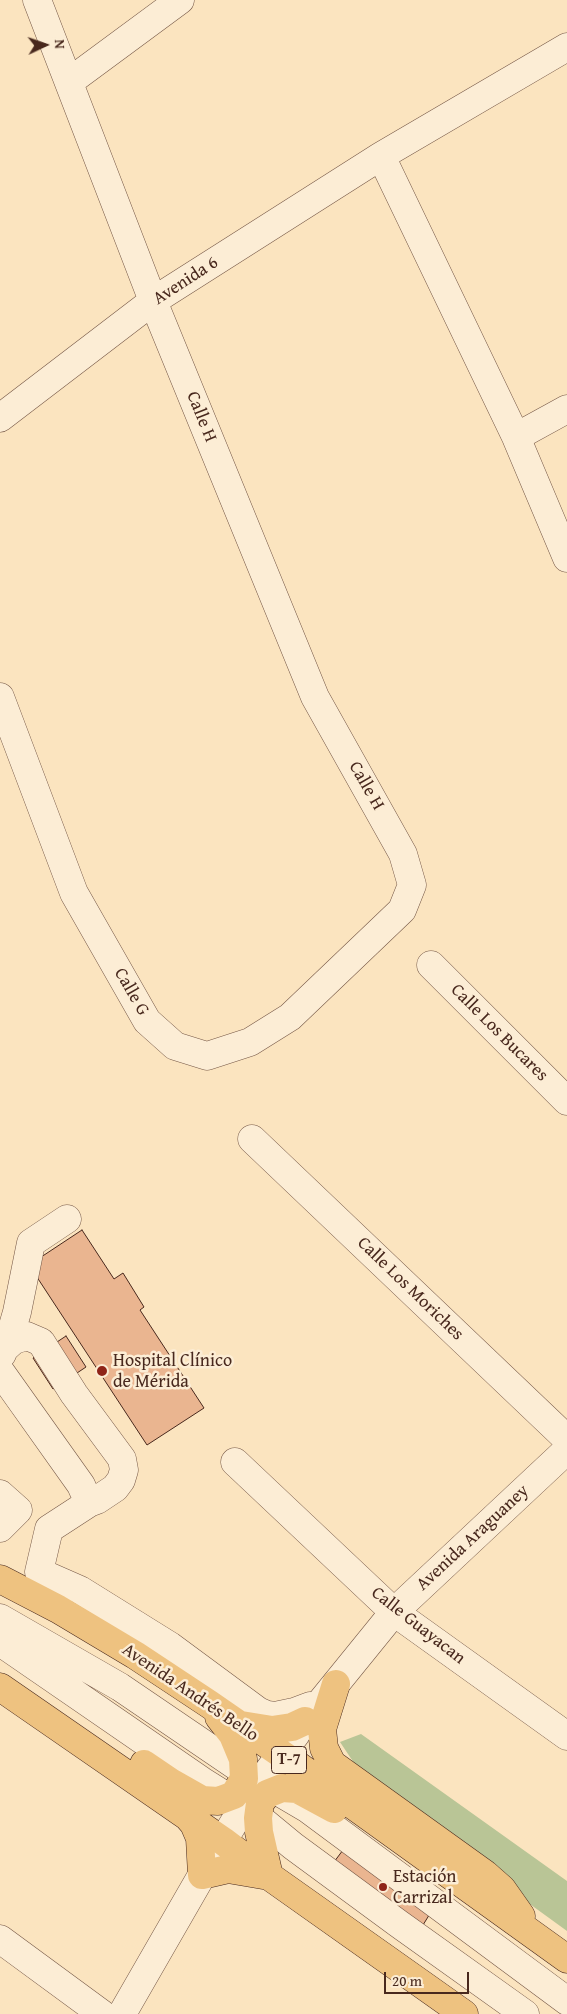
<!DOCTYPE html>
<meta charset="utf-8">
<style>
body{margin:0}
#map{position:relative;width:567px;height:2014px;overflow:hidden;background:#fbe4bf;font-family:"Gentium Book Plus",serif}
canvas{display:block}
.north{position:absolute;left:20px;top:20px;width:50px;height:50px;-webkit-text-stroke:4px #fcedd5;paint-order:stroke;rotate:87deg;font-size:14px;font-weight:700;line-height:20px;text-align:center;color:#48281d}
.north::after{content:'';display:block;margin:auto;width:18px;height:22px;background:#48281d;clip-path:polygon(50% 0,100% 100%,50% 72%,0 100%)}
.scale{position:absolute;left:384px;top:1972px;width:85px;height:22px;box-sizing:border-box;border:2px solid #48281d;border-top:0;padding-left:6px;font-size:15px;line-height:18px;white-space:nowrap;color:#48281d;-webkit-text-stroke:4px #fcedd5;paint-order:stroke}
</style>
<div id="map">
<canvas width="567" height="2014"></canvas>
<div class="north">N</div>
<div class="scale">20 m</div>
</div>
<script>
const c = document.querySelector('canvas').getContext('2d');
c.lineJoin = 'round';
function fillPath(path, color) {
  c.fillStyle = color;
  c.fill(path, 'evenodd');
}
function shape(rows) {
  const path = new Path2D();
  for (const r of rows) {
    path.moveTo(r[0], r[1]);
    for (let i = 2; i < r.length; i += 2) path.lineTo(r[i], r[i + 1]);
  }
  return path;
}
function strokePath(path, color, width, dash) {
  c.strokeStyle = color;
  c.lineWidth = width;
  c.lineCap = dash ? 'butt' : 'round';
  c.setLineDash(dash || []);
  c.stroke(path);
}
function label(font, color, halo, rows, align = 'center') {
  c.font = font + ' "Gentium Book Plus",serif';
  c.lineWidth = 5;
  c.setLineDash([]);
  c.textBaseline = 'middle';
  c.strokeStyle = halo;
  c.fillStyle = color;
  for (const [text, x, y, turn = 0] of rows) {
    c.save();
    c.translate(x, y);
    c.rotate((+turn || 0) * Math.PI / 180);
    c.textAlign = isNaN(turn) ? turn : align;
    if (halo) c.strokeText(text, 0, 0);
    c.fillText(text, 0, 0);
    c.restore();
  }
}
const green = shape([
 [361,1734,567,1881,567,1931,527,1902,507,1875,441,1829,354,1763,340,1742]
]);
const building = shape([
 [82,1230,114,1279,123,1273,144,1307,140,1310,204,1408,147,1445,29,1265,82,1230],
 [66,1336,86,1367,53,1389,33,1358,66,1336],
 [343,1850,431,1912,423,1925,334,1862,343,1850]
]);
const minor = shape([
 [69,82,180,0],
 [381,156,516,437,567,558],
 [0,418,153,301,381,156,567,47],
 [516,437,567,409],
 [0,697,74,893,147,1021,175,1046,207,1056,250,1042,290,1017,402,910,412,885,403,854,315,697,153,301,37,0],
 [431,965,567,1101],
 [252,1139,567,1439],
 [5,1348,14,1340,27,1336,41,1342,74,1394,122,1459,124,1470,121,1480,115,1488,97,1500,89,1503],
 [2,1354,11,1333,17,1312,31,1243,67,1219],
 [0,1371,81,1485,89,1503,49,1529,39,1572,80,1590,170,1646,258,1711,267,1715,275,1716,294,1712,310,1706],
 [235,1462,394,1612,567,1736],
 [0,1494,18,1510,0,1528],
 [0,1618,120,1687,245,1772,308,1809,567,2001],
 [0,1642,202,1781,253,1813,293,1846,399,1924,525,2014],
 [321,1702,394,1612,567,1450],
 [0,1939,102,2014],
 [122,2014,202,1875,252,1793,296,1734]
]);
const highway = shape([
 [0,1579,58,1609,135,1655,209,1704,293,1762,567,1959],
 [336,1684,322,1729,324,1748,332,1764,485,1874,502,1889,521,1916],
 [0,1687,223,1841,269,1876,464,2014],
 [241,1725,272,1730,292,1727,305,1721],
 [144,1764,172,1783,202,1800,218,1801,234,1795,244,1779,243,1759,233,1735,219,1717],
 [188,1817,194,1824,200,1838,202,1875,228,1869,269,1876,259,1832,258,1818,260,1803,267,1794,282,1788,297,1789,334,1809]
]);
const markers = [
 [102,1371,6,"#8f2418"],
 [383,1887,5,"#8f2418"]
];
const shields = [
 [289,1760,35]
];
const shieldNames = [
 ["T-7",289,1760]
];
const streetNames = [
 ["Avenida 6",186,281,-33],
 ["Calle H",201,417,68],
 ["Calle H",366,786,60],
 ["Calle G",131,992,60],
 ["Calle Los Bucares",499,1033,45],
 ["Calle Los Moriches",410,1289,44],
 ["Avenida Araguaney",473,1538,-43],
 ["Calle Guayacan",418,1626,38],
 ["Avenida Andrés Bello",190,1693,34]
];
const poiNames = [
 ["Hospital Clínico",113,1361],
 ["de Mérida",113,1382],
 ["Estación",393,1877],
 ["Carrizal",393,1898]
];
fillPath(green, '#b9c596');
fillPath(building, '#eab590');
strokePath(building, '#48281d', 1);
strokePath(minor, '#755746', 29);
strokePath(highway, '#48281d', 29);
strokePath(minor, '#fcedd5', 28);
strokePath(highway, '#eec280', 28);
for (const [x, y, r, color] of markers) {
  const dot = new Path2D();
  dot.arc(x, y, r, 0, 2 * Math.PI);
  c.fillStyle = color;
  c.fill(dot);
  strokePath(dot, '#fcedd5', 2);
}
for (const [x, y, w] of shields) {
  const box = new Path2D();
  box.roundRect(x - w / 2, y - 13.5, w, 27, 4);
  c.fillStyle = '#fcedd5';
  c.fill(box);
  strokePath(box, '#48281d', 1);
}
label('bold 16px', '#48281d', null, shieldNames);
label('18px', '#48281d', '#fcedd5', streetNames);
label('18px', '#48281d', '#fcedd5', poiNames, 'left');
</script>
